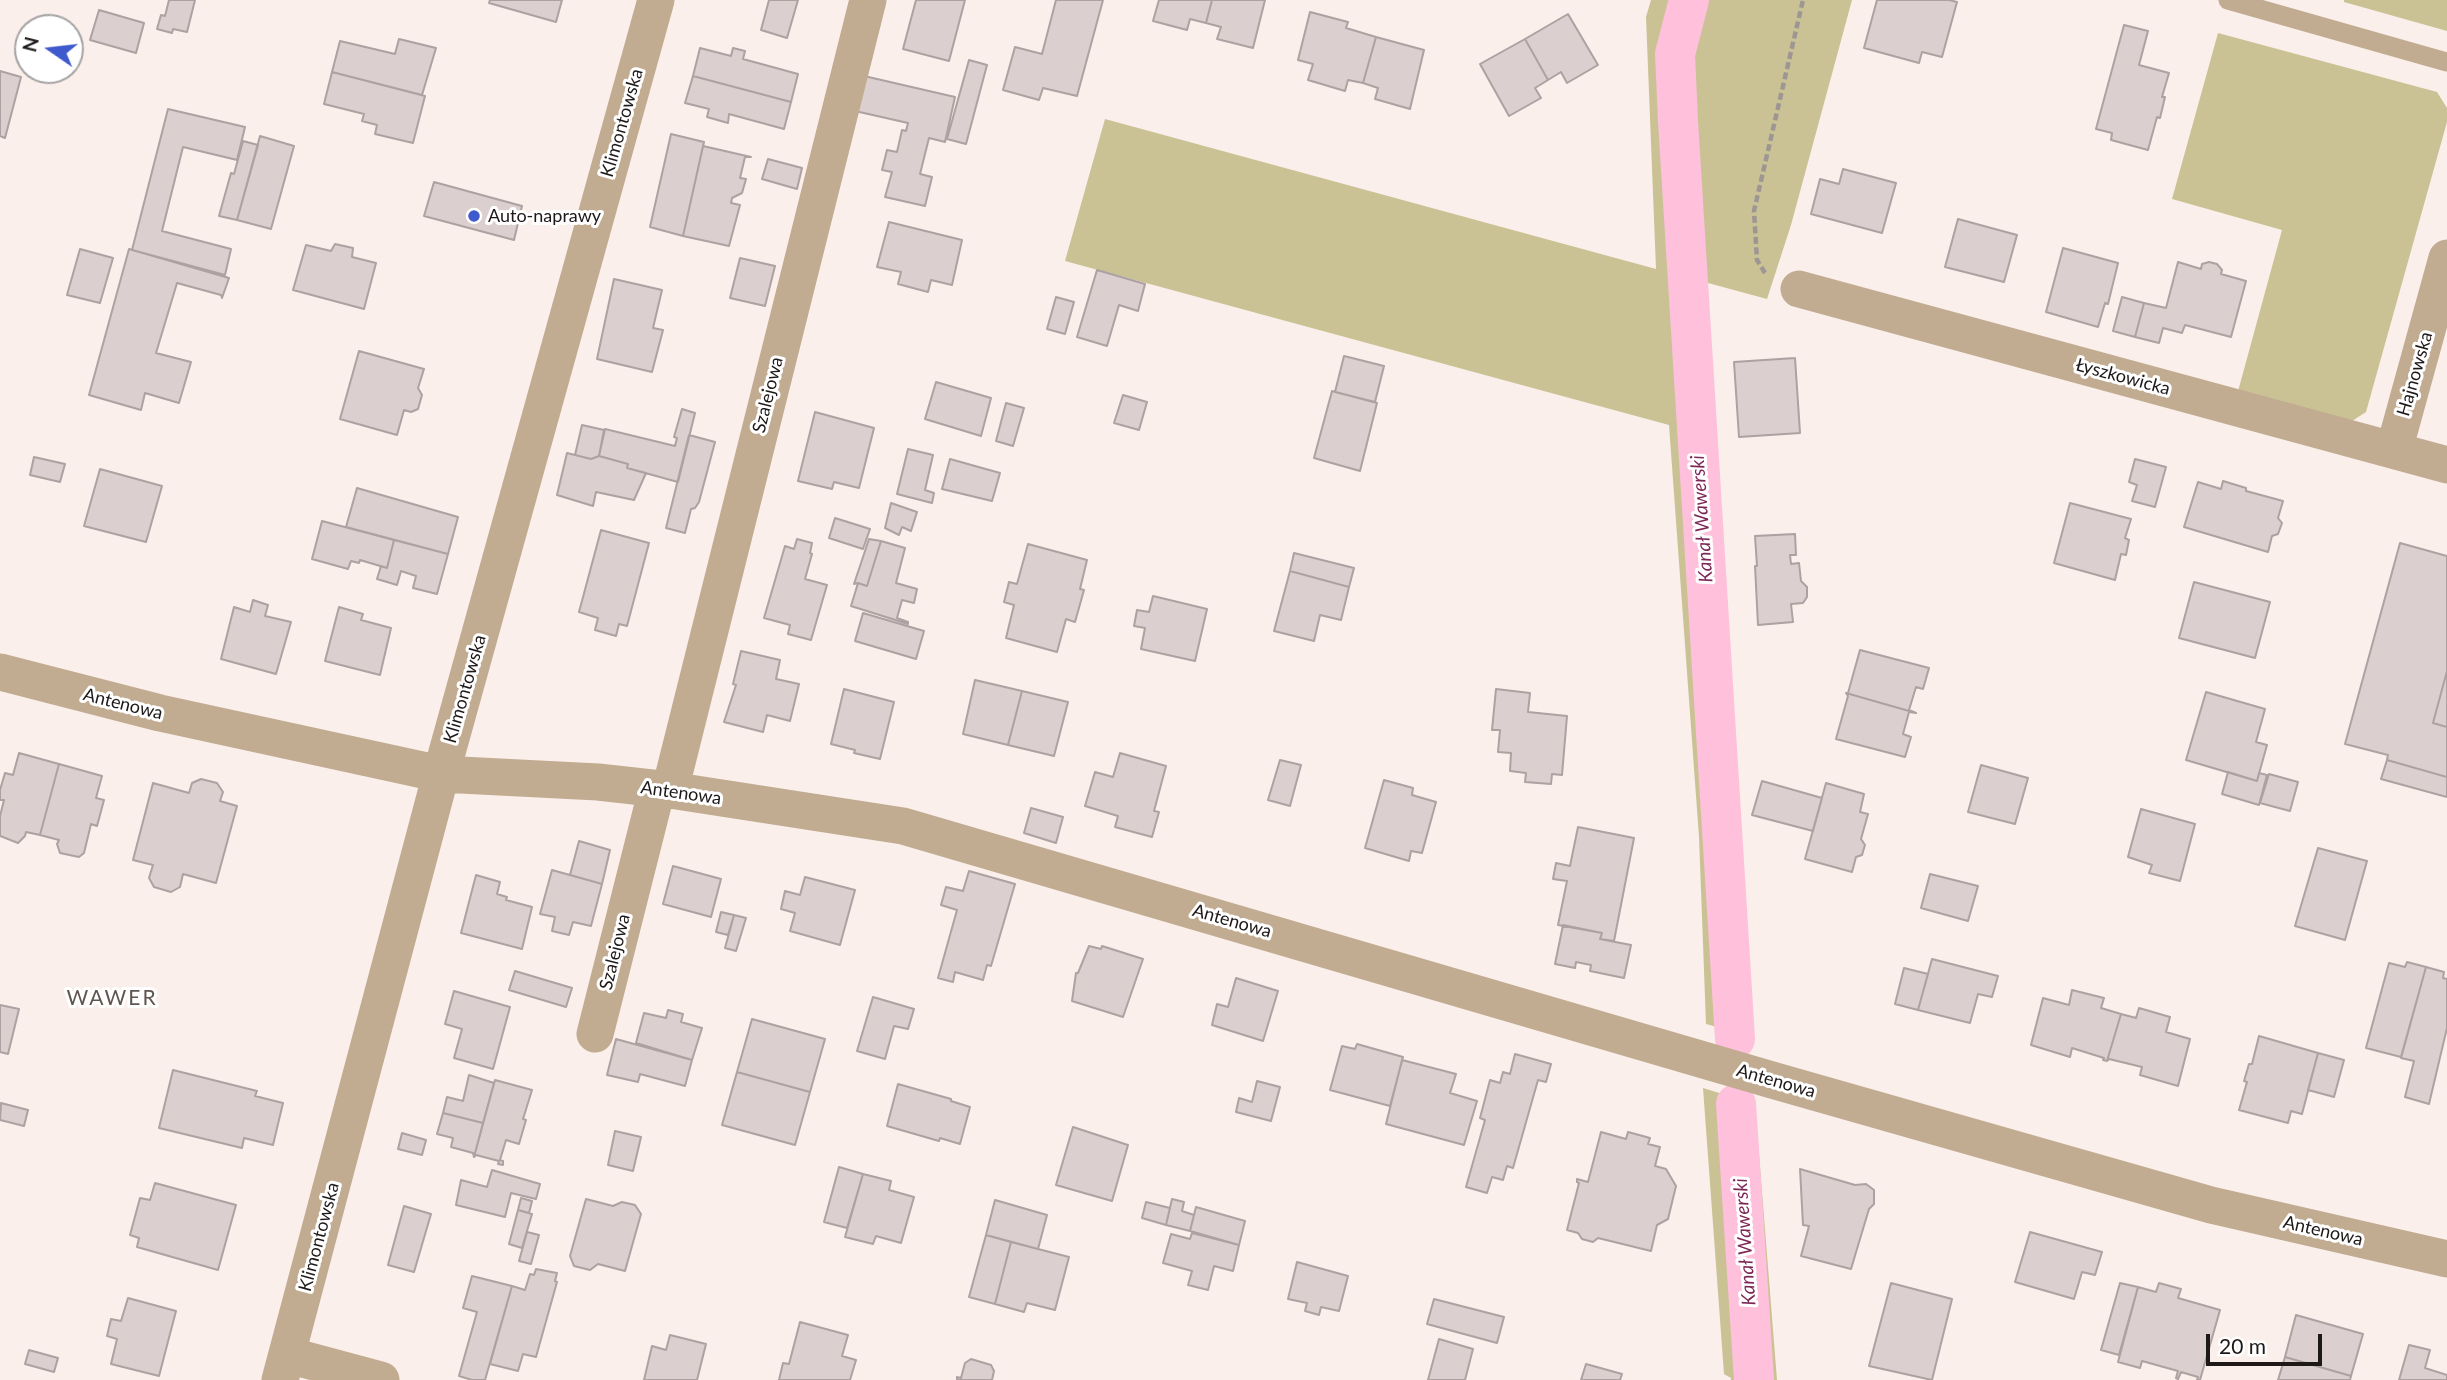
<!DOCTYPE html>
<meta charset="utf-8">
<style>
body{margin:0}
#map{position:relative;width:2447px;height:1380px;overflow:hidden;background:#faefea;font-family:Lato,sans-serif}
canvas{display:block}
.north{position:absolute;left:14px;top:14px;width:70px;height:70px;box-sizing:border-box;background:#fff;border:2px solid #a5a3a3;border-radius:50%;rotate:284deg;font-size:19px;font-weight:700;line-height:28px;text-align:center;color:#1d1918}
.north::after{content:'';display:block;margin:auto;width:24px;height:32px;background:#3e5acc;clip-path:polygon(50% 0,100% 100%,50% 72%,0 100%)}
.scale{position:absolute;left:2206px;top:1334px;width:116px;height:32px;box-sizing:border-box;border:4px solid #1d1918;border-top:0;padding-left:9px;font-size:21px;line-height:24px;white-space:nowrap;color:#1d1918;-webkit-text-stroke:5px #fff;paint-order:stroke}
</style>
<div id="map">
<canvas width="2447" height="1380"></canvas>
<div class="north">N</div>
<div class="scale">20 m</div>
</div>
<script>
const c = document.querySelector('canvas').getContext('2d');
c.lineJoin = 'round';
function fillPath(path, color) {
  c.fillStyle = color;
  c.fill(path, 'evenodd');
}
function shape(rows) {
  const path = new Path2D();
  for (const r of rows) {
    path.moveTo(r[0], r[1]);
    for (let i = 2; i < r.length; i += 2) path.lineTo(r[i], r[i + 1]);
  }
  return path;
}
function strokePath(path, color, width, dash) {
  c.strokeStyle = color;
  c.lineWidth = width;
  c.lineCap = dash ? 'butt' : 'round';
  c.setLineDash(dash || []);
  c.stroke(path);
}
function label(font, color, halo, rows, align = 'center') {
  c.font = font + ' Lato,sans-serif';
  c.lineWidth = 6;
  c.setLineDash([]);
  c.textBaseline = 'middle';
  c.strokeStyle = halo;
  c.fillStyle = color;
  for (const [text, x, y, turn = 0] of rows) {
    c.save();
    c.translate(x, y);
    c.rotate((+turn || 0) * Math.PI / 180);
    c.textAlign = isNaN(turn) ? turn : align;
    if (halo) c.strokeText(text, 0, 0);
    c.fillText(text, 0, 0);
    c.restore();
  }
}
const green = shape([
 [1651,0,1852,0,1791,225,1767,299,1697,280,1746,1035,1706,1024,1699,837,1669,425,1065,261,1105,119,1656,269,1646,17],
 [2344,0,2447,0,2447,31,2344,2],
 [2218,33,2437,92,2447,108,2447,122,2366,412,2346,425,2237,395,2282,230,2172,199],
 [1703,1088,1755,1104,1777,1380,1731,1380,1731,1378,1724,1374]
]);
const canal = shape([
 [1689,0,1675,54,1678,121,1735,1039],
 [1736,1104,1754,1380]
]);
const building = shape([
 [169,0,195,0,187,32,173,29,172,33,157,29,161,15,165,16,169,0],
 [490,0,562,0,556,22,489,3,490,0],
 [769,0,798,0,787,38,761,30,769,0],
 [916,0,965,0,949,61,903,49,916,0],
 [1056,0,1103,0,1077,96,1043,88,1039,100,1003,90,1015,47,1042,54,1056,0],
 [1159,0,1212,0,1206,23,1190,19,1187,30,1153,21,1159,0],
 [1212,0,1265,0,1253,48,1217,39,1221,27,1206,23,1212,0],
 [1877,0,1949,0,1957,2,1942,57,1922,52,1919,63,1864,48,1877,0],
 [99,10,144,23,136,53,90,40,99,10],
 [1310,12,1348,22,1346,28,1376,37,1363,83,1348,80,1345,91,1308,80,1313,64,1298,60,1310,12],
 [1568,14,1598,65,1567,83,1561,72,1548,80,1525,39,1568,14],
 [2124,25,2148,31,2139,65,2169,73,2162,97,2165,97,2160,118,2157,117,2148,150,2111,140,2112,133,2096,129,2124,25],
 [1376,37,1424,50,1410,109,1375,99,1378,88,1363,83,1376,37],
 [399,39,436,48,422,95,332,72,340,41,395,54,399,39],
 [1525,39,1548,80,1535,88,1541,98,1509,116,1480,64,1525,39],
 [700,48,731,56,733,48,745,51,743,59,798,74,791,102,693,76,700,48],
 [969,60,987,65,966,144,947,139,969,60],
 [0,71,21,77,5,138,0,136,0,71],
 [332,72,425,96,413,143,375,134,377,125,362,121,364,114,324,104,332,72],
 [693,76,791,102,784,129,729,114,728,123,707,117,709,109,685,103,693,76],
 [864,76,955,97,945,142,929,138,920,174,932,177,925,206,885,197,892,172,882,170,887,150,897,152,902,130,906,131,908,123,855,111,864,76],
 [168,109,245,127,237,160,183,147,162,231,231,249,225,275,132,250,168,109],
 [671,134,704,142,683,236,650,227,671,134],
 [260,136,294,146,271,229,237,220,260,136],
 [243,141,258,145,237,220,219,216,231,173,234,174,243,141],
 [703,146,751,157,745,157,740,178,746,179,742,193,732,198,731,203,740,205,729,246,683,236,703,146],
 [768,159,802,168,797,189,762,179,768,159],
 [1843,169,1896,183,1882,233,1811,214,1820,179,1839,184,1843,169],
 [434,182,522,206,514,240,424,216,434,182],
 [1958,219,2017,235,2004,282,1945,267,1958,219],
 [889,222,962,240,952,285,931,280,928,292,898,284,901,272,877,267,889,222],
 [335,244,353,248,352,257,376,263,364,309,293,290,306,245,331,251,335,244],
 [2063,248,2118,263,2108,304,2105,303,2098,327,2046,312,2063,248],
 [80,249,113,258,100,303,67,295,80,249],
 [129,249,229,278,222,298,221,295,177,283,156,353,191,362,179,403,145,393,141,410,89,395,129,249],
 [740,258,775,266,765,306,730,298,740,258],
 [2178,262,2201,269,2202,264,2209,262,2217,264,2222,270,2221,274,2246,281,2231,337,2185,325,2182,333,2163,328,2159,343,2135,337,2144,303,2166,308,2178,262],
 [1097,270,1145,284,1138,311,1119,305,1107,346,1077,337,1097,270],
 [614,279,662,290,653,328,663,330,652,372,597,359,614,279],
 [1056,297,1074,302,1065,334,1047,329,1056,297],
 [2122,297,2144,303,2135,337,2113,331,2122,297],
 [359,351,424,369,418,388,422,395,418,409,411,412,404,410,397,435,340,419,359,351],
 [1344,356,1384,366,1375,402,1335,392,1344,356],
 [1795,358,1800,433,1739,437,1734,362,1795,358],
 [936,382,991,398,981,436,925,419,936,382],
 [1332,391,1377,403,1360,471,1314,458,1332,391],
 [1123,395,1147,402,1139,430,1114,423,1123,395],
 [1006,403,1024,408,1013,446,996,441,1006,403],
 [682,409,695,413,678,482,627,468,628,464,599,456,605,429,675,446,677,438,674,437,682,409],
 [815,412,874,428,859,488,834,482,832,489,798,481,815,412],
 [582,425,604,430,599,456,591,459,575,455,582,425],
 [689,435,715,442,699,502,695,508,691,509,685,533,666,528,689,435],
 [908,449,933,455,925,490,934,493,932,503,897,494,908,449],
 [567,453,591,459,599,456,628,464,627,468,646,473,634,500,596,492,593,506,557,495,567,453],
 [34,457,65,464,60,482,30,475,34,457],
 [950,459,1000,473,992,501,942,489,950,459],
 [2135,459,2166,467,2155,507,2132,501,2137,485,2129,482,2135,459],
 [100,469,162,486,146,542,84,526,100,469],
 [2223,481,2246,488,2246,491,2283,501,2278,518,2282,523,2278,534,2272,536,2268,552,2184,527,2198,482,2221,489,2223,481],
 [357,488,458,517,448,554,346,527,357,488],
 [891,503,917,512,911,531,902,527,899,535,885,528,891,503],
 [2070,503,2131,519,2125,538,2129,540,2126,555,2121,554,2115,580,2054,563,2070,503],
 [835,518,870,529,863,549,829,538,835,518],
 [322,521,394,540,387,568,360,560,359,563,351,561,348,569,312,559,322,521],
 [601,530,649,543,627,626,619,624,616,636,595,630,598,618,579,612,601,530],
 [1795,534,1796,555,1790,555,1791,564,1799,563,1801,581,1807,587,1807,597,1803,603,1791,604,1793,622,1758,625,1755,566,1757,566,1755,536,1795,534],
 [797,539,812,543,810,553,812,554,805,579,827,585,811,640,788,634,790,625,764,618,785,546,794,549,797,539],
 [869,539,881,541,867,586,858,583,854,584,869,539],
 [394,540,448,554,437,594,413,588,416,576,401,571,397,585,377,579,381,566,387,568,394,540],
 [881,541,905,548,896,583,917,589,914,603,902,600,897,618,908,622,908,624,851,606,858,583,867,586,881,541],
 [2400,543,2447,556,2447,671,2433,723,2447,727,2447,777,2387,760,2388,755,2345,744,2400,543],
 [1028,544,1087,560,1080,589,1084,590,1075,622,1066,619,1057,652,1006,638,1014,605,1004,602,1009,582,1017,584,1028,544],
 [1294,553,1354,568,1349,587,1290,571,1294,553],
 [1290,571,1349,587,1341,620,1320,615,1314,641,1274,631,1290,571],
 [2194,582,2270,602,2255,658,2179,638,2194,582],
 [1153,596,1207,609,1195,661,1141,649,1145,628,1134,626,1137,610,1149,612,1153,596],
 [253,600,268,605,265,616,291,622,276,674,221,659,234,607,250,612,253,600],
 [339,607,363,614,361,620,391,628,380,675,325,661,339,607],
 [863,613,924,631,916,659,855,641,863,613],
 [1860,650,1929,668,1923,689,1916,687,1909,710,1916,713,1846,693,1848,693,1860,650],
 [741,651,780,660,776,679,799,684,790,721,767,715,763,732,724,722,736,685,733,684,741,651],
 [2447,671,2447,727,2433,723,2447,671],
 [975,680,1022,691,1008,745,963,734,975,680],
 [844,689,894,702,880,759,854,753,855,750,831,744,844,689],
 [1496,689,1530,693,1528,712,1567,716,1562,775,1552,774,1551,784,1525,782,1526,773,1510,771,1511,753,1498,752,1500,730,1492,730,1496,689],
 [1022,691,1068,702,1054,756,1008,745,1022,691],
 [2206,692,2265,709,2256,742,2267,745,2257,781,2186,760,2206,692],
 [1846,693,1916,713,1909,712,1903,734,1911,737,1905,757,1836,739,1848,696,1846,693],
 [19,753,59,764,40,835,26,832,25,836,18,843,0,836,0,816,4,800,0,800,0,790,5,773,13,775,19,753],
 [1120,753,1166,766,1154,811,1159,812,1152,837,1115,827,1118,816,1085,806,1095,772,1113,777,1120,753],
 [1280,760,1301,765,1290,806,1268,800,1280,760],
 [2387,760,2447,777,2447,797,2381,779,2387,760],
 [59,764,102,776,96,798,104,800,97,826,91,824,84,853,79,857,60,853,57,844,59,840,40,835,59,764],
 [1981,765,2028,778,2015,824,1968,812,1981,765],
 [2228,772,2257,781,2259,773,2267,775,2259,805,2222,794,2228,772],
 [2269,774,2298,782,2290,811,2260,803,2269,774],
 [201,779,217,783,223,792,220,801,237,806,216,883,183,874,180,887,171,892,154,887,149,878,153,865,133,860,153,783,189,793,192,783,201,779],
 [1384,780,1413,788,1412,795,1436,802,1422,853,1411,851,1409,861,1365,848,1384,780],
 [1762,781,1822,798,1813,831,1752,815,1762,781],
 [1826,783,1864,794,1860,812,1868,814,1861,839,1865,845,1862,855,1856,857,1852,872,1805,859,1826,783],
 [1031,808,1063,817,1056,843,1024,833,1031,808],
 [2141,809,2195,824,2180,881,2149,873,2152,865,2128,857,2141,809],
 [1578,827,1634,838,1614,941,1600,939,1602,933,1558,925,1567,881,1553,879,1556,863,1570,866,1578,827],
 [579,841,610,850,602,884,570,875,579,841],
 [2318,848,2367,861,2345,940,2295,926,2318,848],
 [673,866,721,879,711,917,663,904,673,866],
 [552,870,602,884,591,926,573,922,569,935,552,931,555,917,540,914,552,870],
 [969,871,1015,884,991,966,987,965,983,980,955,972,953,982,938,978,957,910,941,905,946,887,963,891,969,871],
 [1930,874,1978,886,1968,921,1921,908,1930,874],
 [476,875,500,882,497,894,507,897,506,900,532,907,522,949,461,933,476,875],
 [805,877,855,890,840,945,790,931,795,913,781,909,785,891,800,895,805,877],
 [721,912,734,915,728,935,716,932,721,912],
 [734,915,746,918,736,951,725,948,734,915],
 [1563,925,1602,933,1600,939,1631,945,1624,978,1590,971,1591,965,1576,962,1575,968,1555,964,1563,925],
 [1089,946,1101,949,1102,946,1143,959,1123,1017,1072,1001,1076,973,1078,973,1089,946],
 [1932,959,1998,976,1992,997,1978,994,1970,1023,1918,1010,1932,959],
 [2407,962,2426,967,2401,1057,2366,1048,2389,963,2405,967,2407,962],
 [2426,967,2444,972,2443,978,2447,979,2447,1028,2429,1104,2405,1097,2414,1061,2401,1058,2426,967],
 [1904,968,1928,974,1918,1010,1895,1004,1904,968],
 [515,971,572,988,566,1007,509,990,515,971],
 [1236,978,1278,991,1263,1041,1212,1025,1217,1004,1228,1007,1236,978],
 [2072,990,2104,998,2101,1008,2121,1014,2107,1061,2103,1060,2104,1058,2072,1048,2070,1057,2031,1045,2043,998,2069,1005,2072,990],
 [454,991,510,1007,493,1069,454,1058,462,1029,445,1024,454,991],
 [873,997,914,1009,908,1029,894,1026,885,1059,857,1051,873,997],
 [0,1005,19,1009,8,1054,0,1052,0,1005],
 [2139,1008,2170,1017,2166,1032,2190,1039,2178,1086,2140,1075,2142,1067,2109,1059,2107,1061,2121,1014,2136,1018,2139,1008],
 [668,1010,683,1014,681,1022,702,1028,692,1060,636,1043,644,1013,666,1018,668,1010],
 [752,1019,825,1039,810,1092,737,1072,752,1019],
 [2259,1036,2318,1053,2302,1114,2291,1111,2288,1123,2239,1110,2247,1082,2244,1081,2249,1064,2252,1064,2259,1036],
 [616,1039,692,1060,685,1086,640,1074,638,1082,607,1075,616,1039],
 [1357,1044,1403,1057,1390,1106,1330,1090,1342,1046,1355,1049,1357,1044],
 [2318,1053,2344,1060,2334,1097,2308,1090,2318,1053],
 [1515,1054,1551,1064,1546,1082,1538,1080,1513,1168,1507,1166,1503,1180,1492,1177,1487,1193,1466,1187,1485,1120,1480,1118,1490,1080,1500,1083,1503,1072,1510,1074,1515,1054],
 [1402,1060,1456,1074,1450,1093,1477,1101,1464,1145,1386,1124,1402,1060],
 [173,1070,257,1091,255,1096,283,1103,273,1145,244,1138,242,1148,159,1128,173,1070],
 [737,1072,810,1092,795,1145,722,1125,737,1072],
 [469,1075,494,1083,483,1123,443,1113,447,1097,463,1101,469,1075],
 [495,1080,532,1090,523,1119,526,1120,519,1144,506,1140,500,1160,503,1161,503,1165,498,1164,499,1161,476,1155,474,1157,495,1080],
 [1257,1081,1280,1087,1271,1121,1236,1112,1239,1098,1252,1102,1257,1081],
 [898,1084,951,1099,951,1101,970,1107,960,1144,940,1138,939,1141,887,1126,898,1084],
 [1,1103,28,1110,24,1126,0,1120,1,1103],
 [443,1113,483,1123,474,1157,473,1153,451,1147,453,1138,437,1134,443,1113],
 [1073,1127,1128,1145,1112,1201,1056,1185,1073,1127],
 [615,1131,641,1137,633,1171,608,1165,615,1131],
 [1601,1132,1626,1139,1628,1132,1650,1138,1648,1144,1660,1147,1655,1166,1666,1169,1676,1186,1668,1219,1657,1225,1651,1251,1598,1238,1593,1242,1582,1239,1578,1233,1567,1230,1579,1183,1577,1182,1577,1179,1588,1182,1601,1132],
 [402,1133,426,1140,422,1155,398,1149,402,1133],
 [839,1167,863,1174,847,1228,824,1222,839,1167],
 [1800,1169,1855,1185,1866,1184,1874,1190,1874,1204,1869,1209,1851,1269,1801,1256,1809,1226,1803,1225,1800,1169],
 [492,1170,540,1184,536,1199,511,1193,505,1217,456,1205,461,1180,487,1187,492,1170],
 [863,1174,891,1181,889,1190,914,1197,901,1243,876,1236,873,1244,845,1237,863,1174],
 [155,1183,236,1205,218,1270,137,1247,139,1238,130,1235,140,1198,150,1200,155,1183],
 [521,1198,532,1201,529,1213,518,1210,521,1198],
 [586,1199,613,1206,622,1202,635,1205,641,1214,625,1271,598,1264,590,1270,574,1266,570,1256,586,1199],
 [1172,1199,1184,1202,1182,1211,1194,1215,1190,1231,1166,1225,1172,1199],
 [995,1200,1047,1215,1038,1249,986,1235,995,1200],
 [1146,1202,1170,1208,1166,1225,1142,1218,1146,1202],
 [404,1206,431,1214,414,1272,388,1265,404,1206],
 [1196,1207,1245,1221,1239,1245,1190,1231,1196,1207],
 [518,1210,532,1214,522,1248,509,1244,518,1210],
 [527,1232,539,1235,531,1264,519,1261,527,1232],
 [2030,1232,2102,1252,2095,1275,2082,1272,2074,1299,2015,1282,2030,1232],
 [1192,1233,1239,1245,1233,1271,1214,1266,1208,1290,1188,1285,1192,1271,1163,1263,1171,1234,1190,1239,1192,1233],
 [986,1235,1011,1242,995,1304,969,1297,986,1235],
 [1011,1242,1069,1257,1055,1310,1027,1303,1024,1312,995,1304,1011,1242],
 [1297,1262,1348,1276,1339,1311,1321,1307,1319,1315,1305,1311,1307,1303,1288,1299,1297,1262],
 [536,1269,557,1273,555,1281,557,1282,536,1357,523,1354,518,1371,490,1364,512,1286,525,1290,530,1274,534,1275,536,1269],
 [472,1276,512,1286,485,1380,472,1380,459,1376,477,1312,463,1308,472,1276],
 [1891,1283,1952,1299,1932,1380,1869,1366,1891,1283],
 [2120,1283,2138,1287,2119,1355,2101,1350,2120,1283],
 [2159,1283,2181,1289,2178,1298,2220,1310,2200,1380,2197,1380,2198,1377,2181,1372,2178,1379,2176,1378,2178,1371,2142,1361,2140,1368,2118,1362,2138,1287,2156,1292,2159,1283],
 [128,1298,176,1311,159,1376,111,1364,117,1339,107,1336,111,1319,121,1321,128,1298],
 [1434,1299,1504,1317,1497,1343,1427,1324,1434,1299],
 [2296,1315,2363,1334,2351,1376,2285,1357,2296,1315],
 [800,1322,848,1335,842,1356,856,1360,850,1380,779,1380,783,1363,789,1364,800,1322],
 [670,1335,706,1344,697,1380,644,1380,652,1346,666,1350,670,1335],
 [1439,1339,1473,1349,1465,1380,1428,1380,1439,1339],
 [2409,1345,2430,1350,2425,1368,2447,1375,2447,1380,2399,1380,2409,1345],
 [29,1350,58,1358,54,1372,25,1364,29,1350],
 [2285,1357,2351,1376,2350,1380,2278,1380,2285,1357],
 [971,1359,991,1365,994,1371,992,1380,957,1380,957,1377,961,1378,965,1363,971,1359],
 [1586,1364,1622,1374,1620,1380,1581,1380,1586,1364]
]);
const path = shape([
 [1765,273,1757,260,1754,211,1803,0]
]);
const service = shape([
 [2228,0,2447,62]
]);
const minor = shape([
 [1799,289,2447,465],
 [2394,450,2447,258],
 [0,672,160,713,441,774,598,782,670,790,903,826,1772,1080,2211,1205,2447,1259],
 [670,790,868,0],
 [595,1034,657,789],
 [288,1355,381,1380],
 [280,1380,441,774,656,0]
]);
const markers = [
 [474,216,7,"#3e5acc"]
];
const streetNames = [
 ["Klimontowska",622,123,-74],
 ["Hajnowska",2415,374,-74],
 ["Łyszkowicka",2123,377,15],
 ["Szalejowa",768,395,-76],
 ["Klimontowska",465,689,-74],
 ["Antenowa",123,704,14],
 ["Antenowa",681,793,8],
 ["Antenowa",1232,921,16],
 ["Szalejowa",615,952,-76],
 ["Antenowa",1776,1081,16],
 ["Antenowa",2323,1231,13],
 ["Klimontowska",319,1237,-75]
];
const poiNames = [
 ["Auto-naprawy",488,216]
];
const waterNames = [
 ["Kanał Wawerski",1702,519,-94],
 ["Kanał Wawerski",1745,1242,-94]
];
const quarterNames = [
 ["WAWER",112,998]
];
fillPath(green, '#cac294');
strokePath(canal, '#fec0db', 40);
fillPath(building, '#dccfcf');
strokePath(building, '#ada1a1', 2);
strokePath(path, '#9e9693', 4.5, [7, 3.5]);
strokePath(service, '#c1ab91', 19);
strokePath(minor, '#c1ab91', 37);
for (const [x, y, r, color] of markers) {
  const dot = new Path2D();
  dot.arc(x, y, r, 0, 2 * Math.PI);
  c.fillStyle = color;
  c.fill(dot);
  strokePath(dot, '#fff', 2.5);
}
label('18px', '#1d1918', '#fff', streetNames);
label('18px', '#1d1918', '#fff', poiNames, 'left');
label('italic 19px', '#7d2756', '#fff', waterNames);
c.letterSpacing = '2px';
label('21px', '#5f5651', '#fff', quarterNames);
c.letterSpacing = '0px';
</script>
